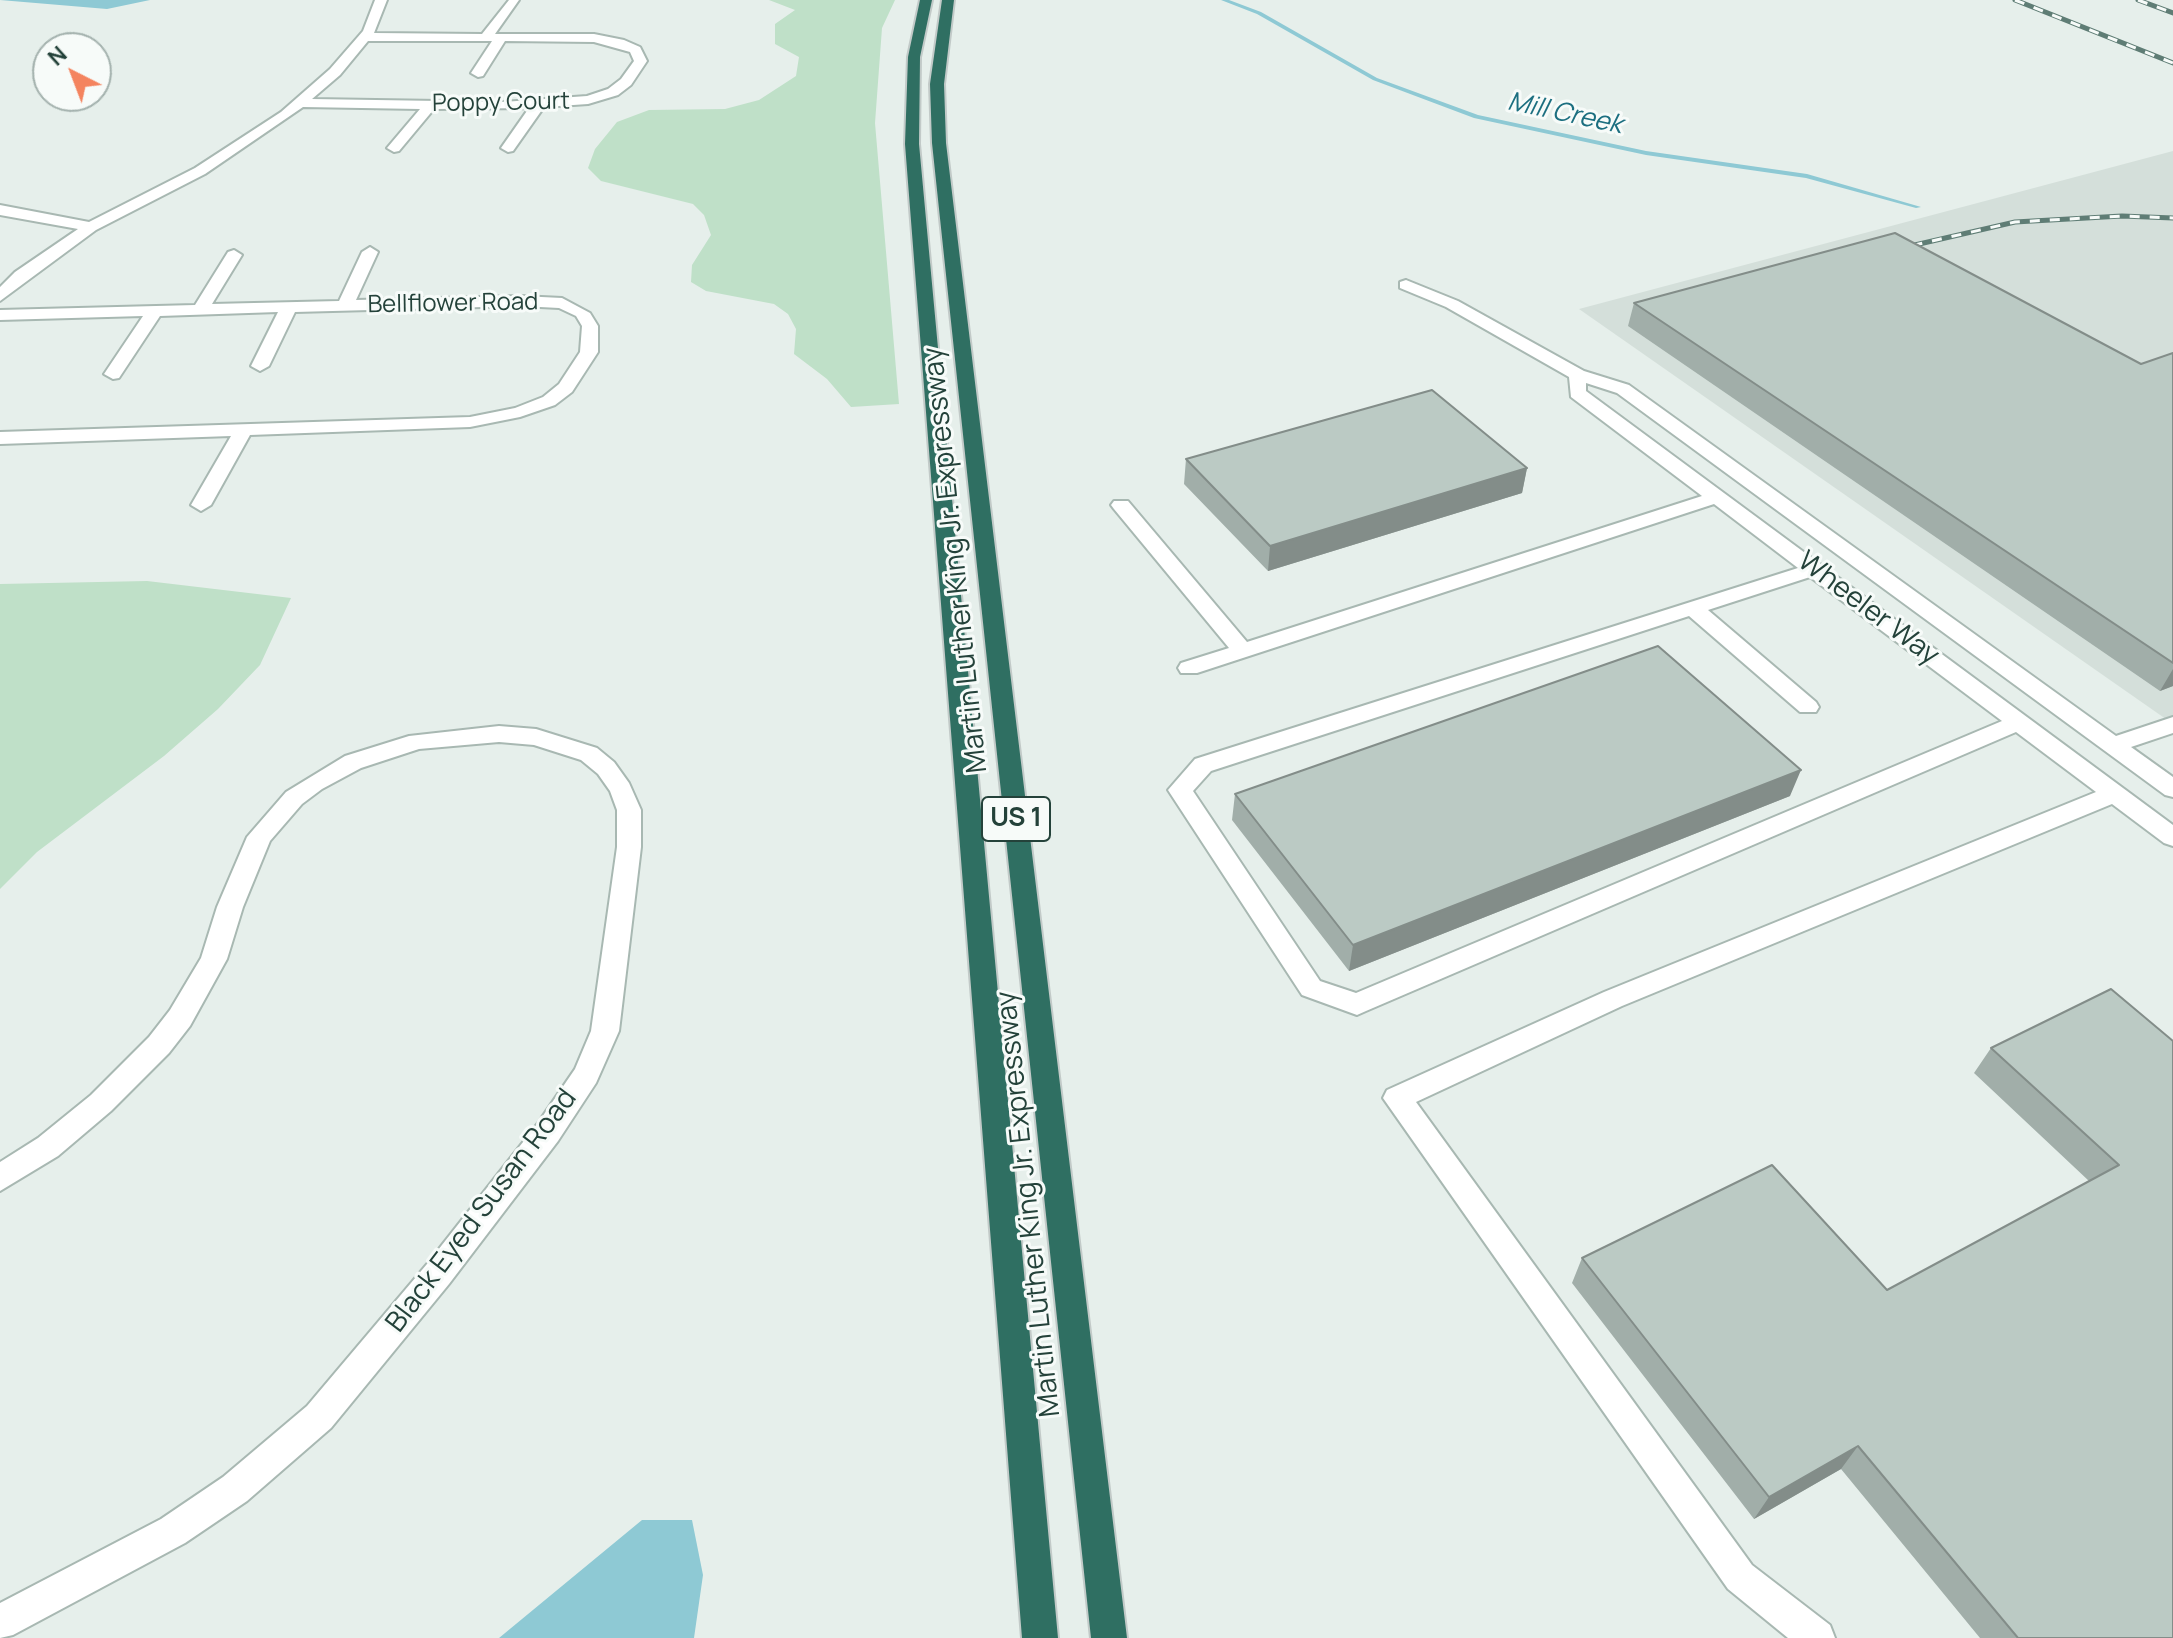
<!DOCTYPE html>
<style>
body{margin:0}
#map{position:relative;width:2173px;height:1638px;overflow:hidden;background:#e6efeb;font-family:Manrope,sans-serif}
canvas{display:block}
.north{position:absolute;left:32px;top:32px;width:80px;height:80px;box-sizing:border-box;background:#f7fbf9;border:2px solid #a3b1ad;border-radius:50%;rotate:318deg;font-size:22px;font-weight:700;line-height:32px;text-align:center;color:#24423a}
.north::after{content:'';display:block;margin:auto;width:28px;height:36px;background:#f4845f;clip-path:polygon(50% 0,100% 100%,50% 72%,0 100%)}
</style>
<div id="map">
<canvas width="2173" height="1638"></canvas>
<div class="north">N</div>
</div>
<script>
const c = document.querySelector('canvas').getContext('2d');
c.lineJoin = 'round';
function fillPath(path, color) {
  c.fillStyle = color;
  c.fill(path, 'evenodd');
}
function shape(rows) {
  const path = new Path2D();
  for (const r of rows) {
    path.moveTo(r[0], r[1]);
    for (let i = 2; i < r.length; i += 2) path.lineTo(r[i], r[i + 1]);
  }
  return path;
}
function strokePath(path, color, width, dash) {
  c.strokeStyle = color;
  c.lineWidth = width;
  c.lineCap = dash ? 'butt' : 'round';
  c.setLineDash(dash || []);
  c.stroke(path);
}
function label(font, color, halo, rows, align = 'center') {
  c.font = font + ' Manrope,sans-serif';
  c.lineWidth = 6;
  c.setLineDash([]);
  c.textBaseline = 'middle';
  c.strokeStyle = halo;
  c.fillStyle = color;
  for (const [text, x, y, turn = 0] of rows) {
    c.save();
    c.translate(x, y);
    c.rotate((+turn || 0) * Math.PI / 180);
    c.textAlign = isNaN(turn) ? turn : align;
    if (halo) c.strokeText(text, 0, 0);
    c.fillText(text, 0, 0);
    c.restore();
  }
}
const built = shape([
 [2173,151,2173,724,1579,309]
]);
const green = shape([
 [769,0,895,0,882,28,875,123,899,404,851,407,827,379,794,354,796,329,788,314,774,304,706,291,691,282,692,265,711,235,704,215,693,204,601,181,588,168,595,149,617,122,649,110,725,109,759,100,796,76,799,57,775,44,775,24,795,10],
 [147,581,291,598,260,665,218,709,164,756,37,852,0,889,0,584]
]);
const water = shape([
 [0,0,150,0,107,9],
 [642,1520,692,1520,703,1575,694,1638,499,1638]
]);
const stream = shape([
 [1221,0,1229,0,1261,12,1377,78,1478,115,1646,151,1807,174,1921,207,1916,208,1806,178,1646,155,1474,118,1373,80,1257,14,1221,0]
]);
const minor = shape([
 [375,0,387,0,374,33,482,34,509,0,519,0,495,34,594,34,624,40,640,47,647,61,631,85,618,95,588,104,544,107,513,151,508,152,501,148,529,108,434,109,399,151,394,152,387,148,420,109,303,107,205,174,96,230,0,301,0,287,15,272,78,229,0,215,0,205,89,222,195,168,281,112,330,69,363,31,375,0],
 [368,41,492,41,471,73,478,77,483,76,505,41,594,42,630,52,634,61,621,79,608,89,587,96,503,102,312,99,340,75,368,41],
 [370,247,378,252,356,300,521,296,562,298,590,313,598,326,598,352,572,392,555,405,520,417,470,427,250,435,211,505,201,511,191,505,231,436,0,444,0,432,470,417,515,408,543,397,559,384,580,352,582,326,576,316,559,308,521,306,295,312,269,366,260,371,251,366,278,312,160,316,119,378,113,379,104,374,143,316,0,320,0,310,195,305,228,252,234,250,242,255,212,304,339,301,362,252,370,247],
 [1406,280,1458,301,1584,371,1629,385,2116,736,2173,717,2173,733,2131,747,2173,777,2173,797,2165,795,1617,393,1586,383,1586,391,2173,825,2173,846,2164,843,2112,804,1622,1006,1416,1102,1752,1565,1830,1625,1835,1638,1788,1638,1728,1589,1383,1098,1387,1090,1604,992,2096,792,2016,732,1366,1011,1357,1015,1302,995,1168,790,1195,759,1798,568,1714,504,1197,673,1181,673,1178,668,1181,663,1229,648,1114,509,1111,505,1114,501,1128,501,1247,642,1702,496,1571,397,1569,377,1446,307,1400,288,1400,282,1406,280],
 [1810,577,2002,721,1356,993,1320,981,1193,791,1211,771,1689,616,1800,712,1816,712,1819,707,1816,702,1708,610,1810,577],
 [499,726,536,729,597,748,614,762,629,783,641,810,641,847,619,1031,596,1083,558,1141,449,1284,331,1428,247,1501,185,1543,13,1635,0,1638,0,1603,161,1519,223,1477,307,1406,427,1264,538,1123,575,1069,591,1031,617,847,617,810,610,791,598,774,581,760,534,745,499,742,419,749,361,768,322,789,302,804,270,841,243,907,227,959,190,1026,169,1053,111,1111,58,1156,0,1191,0,1162,38,1138,91,1095,149,1037,170,1010,201,958,217,907,247,837,286,792,345,756,409,736,499,726]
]);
const highway = shape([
 [920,0,932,0,920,57,919,144,1058,1638,1022,1638,905,144,908,57,920,0],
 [942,0,954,0,944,84,946,143,1127,1638,1091,1638,932,143,930,84,942,0]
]);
const rail = shape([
 [2015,0,2173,63],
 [2138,0,2173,13],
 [1893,250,2015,222,2122,216,2173,218]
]);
const wall = shape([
 [1634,303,2141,364,2173,353,2173,686,2160,691,1628,326],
 [1186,459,1527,468,1522,493,1268,571,1184,484],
 [1235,794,1790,796,1349,971,1232,820],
 [2111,989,2173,1638,1980,1638,1841,1469,1754,1519,1572,1283,1582,1258,1887,1290,2089,1181,1974,1073,1991,1048]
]);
const shadedWall = shape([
 [1527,468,1522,493,1268,571,1270,546],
 [2173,669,2173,686,2160,691],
 [1801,770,1790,796,1349,971,1353,945],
 [1858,1446,1841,1469,1754,1519,1769,1497]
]);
const building = shape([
 [1895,233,2141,364,2173,353,2173,663,1634,303,1895,233],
 [1432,390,1527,468,1270,546,1186,459,1432,390],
 [1658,646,1801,770,1353,945,1235,794,1658,646],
 [2111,989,2173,1041,2173,1638,2018,1638,1858,1446,1769,1497,1582,1258,1772,1165,1887,1290,2119,1165,1991,1048,2111,989]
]);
const farStreetnames = [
 ["Poppy Court",501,103,-1],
 ["Bellflower Road",453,304,-1]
];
const farWaternames = [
 ["Mill Creek",1565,114,12]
];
const shields = [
 [1016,819,68]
];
const shieldNames = [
 ["US 1",1016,819]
];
const streetNames = [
 ["Martin Luther King Jr. Expressway",956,560,-96],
 ["Wheeler Way",1868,609,37],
 ["Martin Luther King Jr. Expressway",1029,1204,-96],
 ["Black Eyed Susan Road",482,1211,-53]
];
fillPath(built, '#d4dfda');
fillPath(green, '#bfe0c8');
fillPath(water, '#8ec9d4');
fillPath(stream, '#8ec9d4');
strokePath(minor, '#a8b8b2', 4);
strokePath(highway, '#c2cac8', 4);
fillPath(minor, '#fff');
fillPath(highway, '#2f6f62');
strokePath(rail, '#5f7d75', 5);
strokePath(rail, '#f7fbf9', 3, [10]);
fillPath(wall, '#a1aea9');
fillPath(shadedWall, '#838d89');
fillPath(building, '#bbcac4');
strokePath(building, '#838d89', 2);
label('24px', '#24423a', '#f7fbf9', farStreetnames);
label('italic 26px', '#1c6f80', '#f7fbf9', farWaternames);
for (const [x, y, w] of shields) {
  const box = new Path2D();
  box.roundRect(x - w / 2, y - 22, w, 44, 6);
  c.fillStyle = '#f7fbf9';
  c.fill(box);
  strokePath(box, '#24423a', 2);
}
label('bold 26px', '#24423a', null, shieldNames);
label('28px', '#24423a', '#f7fbf9', streetNames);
</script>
